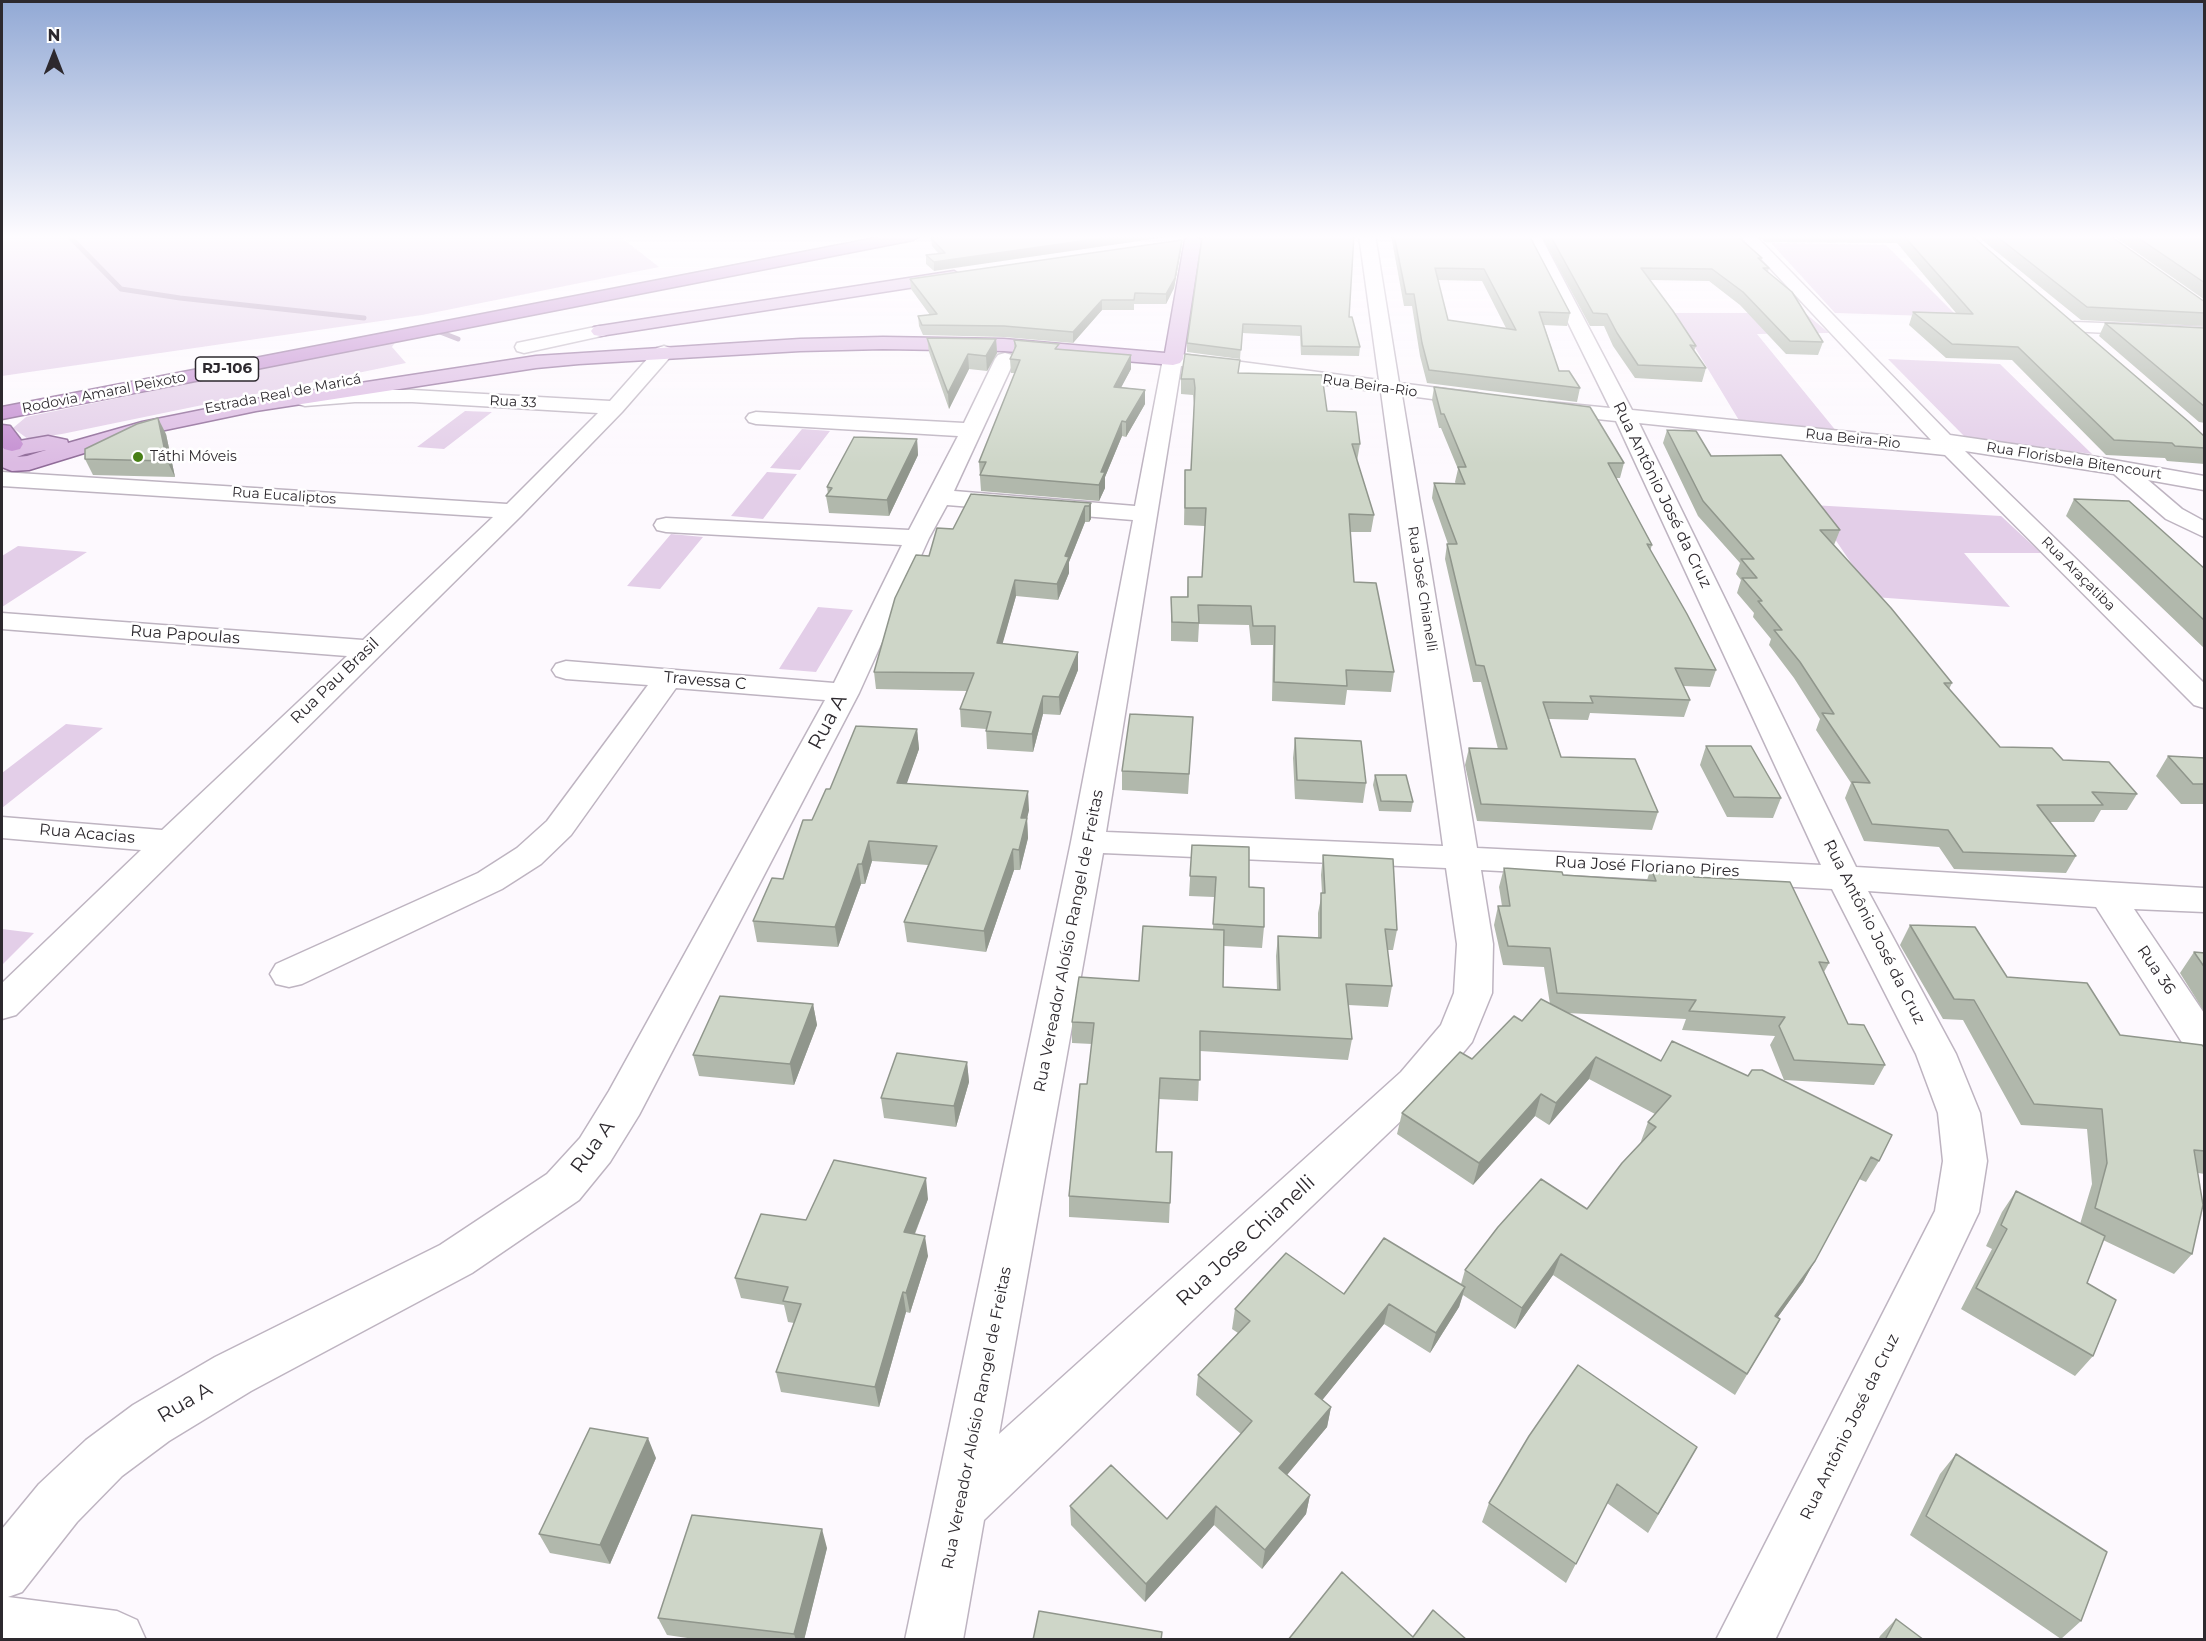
<!DOCTYPE html>
<meta charset="utf-8">
<style>
body{margin:0}
#map{position:relative;width:2206px;height:1641px;overflow:hidden;background:#fdf9fe;font-family:Montserrat,sans-serif}
canvas{display:block}
.frame{position:absolute;inset:0;border:3px solid #2d292e;pointer-events:none}
.north{position:absolute;left:24px;top:24px;width:60px;height:60px;-webkit-text-stroke:4px #fff;paint-order:stroke;rotate:0deg;font-size:16px;font-weight:700;line-height:24px;text-align:center;color:#2d292e}
.north::after{content:'';display:block;margin:auto;width:21px;height:27px;background:#2d292e;clip-path:polygon(50% 0,100% 100%,50% 72%,0 100%)}
</style>
<div id="map">
<canvas width="2206" height="1641"></canvas>
<div class="frame"></div>
<div class="north">N</div>
</div>
<script>
const c = document.querySelector('canvas').getContext('2d');
c.lineJoin = 'round';
function fillPath(path, color) {
  c.fillStyle = color;
  c.fill(path, 'evenodd');
}
function shape(rows) {
  const path = new Path2D();
  for (const r of rows) {
    path.moveTo(r[0], r[1]);
    for (let i = 2; i < r.length; i += 2) path.lineTo(r[i], r[i + 1]);
  }
  return path;
}
function strokePath(path, color, width, dash) {
  c.strokeStyle = color;
  c.lineWidth = width;
  c.lineCap = dash ? 'butt' : 'round';
  c.setLineDash(dash || []);
  c.stroke(path);
}
function label(font, color, halo, rows, align = 'center') {
  c.font = font + ' Montserrat,sans-serif';
  c.lineWidth = 5;
  c.setLineDash([]);
  c.textBaseline = 'middle';
  c.strokeStyle = halo;
  c.fillStyle = color;
  for (const [text, x, y, turn = 0] of rows) {
    c.save();
    c.translate(x, y);
    c.rotate((+turn || 0) * Math.PI / 180);
    c.textAlign = isNaN(turn) ? turn : align;
    if (halo) c.strokeText(text, 0, 0);
    c.fillText(text, 0, 0);
    c.restore();
  }
}
const green = shape([
 [2,235,618,235,659,267,422,315,2,376],
 [1771,243,1886,245,1958,317,1835,313],
 [1674,313,1805,313,1829,333,1757,334,1837,432,1740,422],
 [396,341,392,347,406,363,62,434,28,439,13,428,26,417],
 [1888,359,2000,364,2092,454,1965,437],
 [465,411,492,412,444,449,417,447],
 [802,429,830,431,800,470,770,468],
 [767,472,797,474,763,519,731,516],
 [1812,505,2001,516,2041,553,1964,553,2010,607,1874,597],
 [671,534,703,537,660,589,627,586],
 [18,546,87,552,2,607,2,556],
 [818,607,853,610,816,672,779,669],
 [66,724,103,728,2,808,2,773],
 [2,929,34,933,2,965]
]);
const stream = shape([
 [68,235,121,289,180,298,364,318],
 [440,332,458,339]
]);
const minor = shape([
 [1359,235,1375,235,1399,383,1477,393,1484,395,1487,399,1484,403,1477,405,1402,395,1477,848,1821,865,1616,421,1549,414,1542,412,1539,408,1542,404,1549,402,1610,408,1525,235,1540,235,1632,410,1931,440,1739,235,1755,235,1950,435,2074,453,2204,476,2204,490,2148,480,2182,509,2204,521,2204,537,2166,519,2114,474,1965,451,2204,683,2204,708,2194,705,1945,455,1639,423,1856,867,2204,888,2204,912,2134,909,2204,1013,2204,1059,2190,1055,2096,907,1868,891,1956,1054,1980,1113,1987,1161,1979,1212,1775,1640,1716,1640,1935,1211,1943,1161,1938,1113,1916,1054,1832,889,1481,870,1493,944,1492,993,1472,1042,1429,1094,984,1520,963,1640,905,1640,1071,842,1133,520,947,505,929,538,859,693,639,1115,610,1162,579,1200,472,1273,251,1391,169,1441,122,1476,77,1522,22,1592,8,1597,117,1611,137,1620,146,1640,2,1640,2,1529,39,1484,86,1440,133,1405,215,1357,440,1245,547,1174,580,1138,609,1091,825,700,676,688,571,835,541,864,502,889,302,984,289,987,276,984,270,974,276,964,478,873,517,848,547,821,648,685,566,679,556,676,552,670,556,664,566,661,834,683,902,545,666,532,657,530,654,525,657,520,666,518,909,530,958,436,756,424,749,422,746,418,749,414,756,412,964,423,995,359,998,355,1005,353,1012,355,1015,359,954,491,1135,506,1163,359,1166,355,1173,353,1379,380,1359,235],
 [1181,366,1381,392,1443,846,1106,832,1181,366],
 [1103,853,1446,868,1457,944,1454,993,1441,1025,1401,1072,999,1434,1103,853],
 [2075,322,2204,327,2204,338,2069,331,2066,327,2069,323,2075,322],
 [600,326,606,327,609,331,606,335,524,353,517,351,515,347,517,343,600,326],
 [664,346,671,348,673,352,671,356,622,412,521,516,16,1015,2,1019,2,983,141,850,2,838,2,817,162,830,347,656,2,629,2,613,363,640,493,517,2,486,2,472,507,504,598,413,412,402,355,402,305,406,298,404,295,400,298,396,305,394,355,390,412,390,610,401,657,348,664,346]
]);
const major = shape([
 [1193,235,1201,240,1183,359,1180,363,1173,365,1004,351,883,349,800,351,579,364,536,368,256,411,146,434,29,470,12,471,2,467,2,448,19,441,48,436,67,440,68,443,142,422,256,399,536,356,800,339,883,337,1004,339,1165,353,1185,240,1193,235],
 [46,450,27,456,17,457,25,454,46,450],
 [954,271,962,276,960,280,600,336,594,335,591,331,594,327,600,326,954,271]
]);
const highway = shape([
 [891,235,921,235,913,240,2,419,2,407,891,235],
 [2,425,10,426,20,439,23,444,20,449,12,451,4,449,2,445,2,425]
]);
const wall = shape([
 [964,235,934,271,926,264,926,255,939,254,932,246,931,238],
 [1227,235,1349,317,1360,347,1359,356,1301,355,1300,336,1242,333,1240,359,1187,352,1187,343],
 [1391,235,1529,235,1570,313,1567,326,1544,325,1559,371,1580,388,1577,402,1427,383,1420,356,1412,306,1404,306],
 [1438,280,1482,281,1506,328,1448,320],
 [1541,235,1744,235,1742,240,1762,258,1761,261,1769,268,1768,272,1823,342,1818,355,1786,354,1740,305,1709,281,1650,280,1696,346,1694,351,1706,368,1702,382,1635,378,1613,346,1604,326,1590,326],
 [1757,235,1971,235,2205,437,2205,464,2167,461,2165,458,2106,455,2012,360,1946,358,1909,325,1913,312,1956,313,1897,243,1765,242],
 [1976,235,2109,235,2205,302,2205,326,2081,320],
 [2112,235,2205,235,2205,300],
 [1182,240,1181,250,1174,288,1166,304,1134,304,1134,310,1102,310,1073,343,1004,337,923,335,919,326,918,316,930,315,911,289,910,279],
 [2105,323,2205,328,2205,423,2199,422,2099,336],
 [927,338,996,339,997,353,987,371,969,369,949,409,929,352],
 [1014,340,1060,349,1131,355,1131,369,1121,387,1145,390,1145,404,1126,437,1122,436,1105,477,1105,488,1099,501,981,491,979,462,1015,373,1011,373,1010,359,1014,351],
 [1239,373,1327,411,1360,444,1357,461,1374,515,1371,532,1350,532,1354,582,1394,672,1391,692,1347,690,1345,705,1272,701,1273,645,1251,645,1249,625,1199,624,1198,642,1171,641,1171,597,1187,597,1188,577,1202,577,1205,526,1184,525,1185,470,1191,470,1194,404,1193,395,1181,394,1181,379],
 [1434,387,1624,463,1620,478,1616,478,1652,545,1650,551,1716,670,1710,687,1683,686,1690,700,1684,717,1590,713,1588,720,1549,719,1561,757,1658,812,1652,830,1477,821,1465,765,1469,748,1498,749,1481,682,1473,682,1445,559,1447,544,1448,544,1432,498,1434,483,1456,484,1455,482,1458,469,1441,428,1439,428,1432,400],
 [1667,430,1840,530,1834,545,1952,683,1949,689,2000,747,2063,760,2137,794,2127,810,2101,810,2094,822,2050,822,2076,856,2066,873,1954,869,1939,847,1864,841,1845,798,1851,783,1816,730,1820,719,1794,678,1769,645,1771,639,1753,617,1754,613,1737,593,1741,580,1736,574,1740,563,1698,516,1663,443],
 [166,434,175,477,93,475,85,459],
 [917,439,918,455,889,516,829,513,826,496,828,494,827,487],
 [2074,499,2205,569,2205,649,2066,516],
 [1091,503,1091,519,1089,522,1085,522,1069,562,1069,573,1058,600,1016,596,1002,644,1078,670,1060,715,1043,714,1033,752,987,749,986,729,961,727,960,709,967,691,876,689,874,672,929,556,953,529],
 [1193,717,1188,794,1122,790,1122,771],
 [917,729,919,749,906,784,1029,810,1027,818,1028,838,1020,870,1014,870,986,952,907,942,904,922,928,865,872,861,865,884,861,884,838,947,757,942,753,921,783,879,812,820,830,789],
 [1295,738,1366,783,1363,803,1295,799,1293,758],
 [1706,746,1781,798,1773,818,1727,817,1700,765],
 [2168,756,2205,758,2205,804,2181,804,2156,776],
 [1375,775,1413,802,1411,812,1379,811,1373,785],
 [1192,845,1249,887,1264,927,1262,948,1224,946,1223,987,1277,990,1276,956,1278,936,1318,938,1318,913,1322,893,1321,875,1323,855,1397,930,1393,950,1387,950,1392,986,1388,1007,1348,1005,1352,1039,1348,1060,1200,1051,1198,1101,1159,1099,1156,1152,1172,1152,1169,1223,1069,1217,1069,1196,1087,1084,1092,1044,1072,1043,1072,1022,1139,981,1213,929,1214,897,1189,896],
 [1504,868,1563,875,1647,880,1651,868,1694,877,1829,963,1824,972,1848,1024,1885,1065,1874,1085,1784,1080,1770,1045,1775,1036,1682,1030,1686,1019,1567,1013,1661,1061,1879,1161,1866,1182,1859,1179,1803,1282,1777,1318,1780,1319,1735,1395,1553,1275,1515,1329,1463,1295,1459,1307,1430,1353,1384,1324,1322,1400,1331,1407,1327,1427,1287,1475,1310,1495,1306,1514,1262,1569,1214,1525,1145,1602,1071,1525,1070,1506,1167,1519,1241,1434,1196,1395,1198,1375,1238,1333,1232,1329,1235,1309,1344,1294,1461,1284,1465,1270,1587,1209,1640,1144,1648,1122,1655,1114,1589,1079,1549,1125,1535,1116,1473,1185,1397,1134,1402,1113,1522,1021,1550,1004,1544,967,1503,965,1494,925,1498,906,1502,906,1499,887],
 [1910,925,2007,977,2120,1035,2205,1048,2205,1174,2198,1173,2192,1254,2174,1274,2103,1240,2087,1283,2093,1356,2075,1376,1961,1309,1992,1249,1986,1246,2002,1212,2016,1191,2080,1224,2092,1184,2087,1129,2021,1125,1963,1020,1943,1019,1900,945],
 [2194,952,2205,953,2205,1013,2180,973],
 [813,1004,817,1025,794,1085,699,1076,693,1055],
 [967,1062,969,1082,956,1127,884,1118,881,1098],
 [928,1199,915,1234,928,1256,910,1313,906,1312,879,1407,781,1392,776,1372,794,1323,788,1322,784,1305,741,1298,735,1278,806,1220],
 [1697,1447,1648,1533,1607,1503,1566,1583,1482,1522,1489,1503],
 [1956,1454,2081,1621,2061,1639,1910,1535,1940,1474],
 [656,1458,610,1564,550,1553,539,1534],
 [827,1548,804,1640,701,1640,667,1635,658,1618],
 [1896,1619,1924,1640,1878,1640,1880,1636]
]);
const shadedWall = shape([
 [1124,235,1180,235,934,271,934,262],
 [1182,240,1181,250,1174,288,1166,304,1166,294],
 [1102,300,1102,310,1073,343,1073,332],
 [996,339,997,353,987,371,986,356],
 [968,354,969,369,949,409,948,393],
 [1131,355,1131,369,1114,401,1114,387],
 [1145,390,1145,404,1126,437,1126,422],
 [158,418,166,434,175,477,167,461],
 [1122,421,1122,436,1105,477,1105,488,1099,501,1099,485,1101,472],
 [917,439,918,455,889,516,887,500],
 [1091,503,1091,519,1089,522,1089,506],
 [1085,506,1085,522,1069,562,1069,573,1058,600,1057,584,1065,556],
 [1015,580,1016,596,998,660,997,643],
 [1078,652,1078,670,1060,715,1059,697],
 [1043,696,1043,714,1033,752,1032,734],
 [917,729,919,749,900,803,897,783],
 [1028,791,1029,810,1023,836,1027,818,1028,838,1020,870,1019,850,1021,818],
 [869,841,872,861,865,884,862,864],
 [1013,849,1014,870,986,952,984,931],
 [858,864,861,884,838,947,835,927],
 [813,1004,817,1025,794,1085,790,1064],
 [1596,1057,1589,1079,1549,1125,1556,1103],
 [967,1062,969,1082,956,1127,954,1106],
 [1541,1094,1535,1116,1473,1185,1479,1163],
 [926,1178,928,1199,907,1253,904,1232],
 [925,1236,928,1256,910,1313,906,1293],
 [1561,1254,1553,1275,1515,1329,1522,1308],
 [1815,1261,1803,1282,1763,1338,1775,1316],
 [1465,1287,1459,1307,1430,1353,1436,1333],
 [903,1292,906,1312,879,1407,875,1387],
 [1389,1304,1384,1324,1311,1414,1315,1394],
 [1331,1407,1327,1427,1276,1488,1279,1468],
 [648,1438,656,1458,610,1564,600,1545],
 [1310,1495,1306,1514,1262,1569,1265,1550],
 [1216,1506,1214,1525,1145,1602,1146,1584],
 [822,1529,827,1548,804,1640,796,1640,794,1634]
]);
const building = shape([
 [964,235,1124,235,934,262,926,255,945,253,931,238,964,235],
 [1227,235,1354,235,1349,317,1352,317,1360,347,1302,346,1301,326,1243,324,1241,350,1187,343,1202,238,1227,235],
 [1394,235,1529,235,1570,313,1539,312,1559,371,1569,371,1580,388,1429,370,1422,343,1414,294,1406,294,1394,235],
 [1435,268,1484,269,1516,330,1448,320,1435,268],
 [1550,235,1736,235,1762,258,1758,258,1769,268,1763,268,1792,292,1823,342,1790,341,1743,292,1712,269,1641,268,1673,311,1696,346,1690,345,1706,368,1638,365,1617,333,1607,314,1593,313,1550,235],
 [1903,235,1971,235,2189,422,2205,437,2205,448,2175,446,2172,443,2114,440,2018,347,1952,344,1913,312,1973,314,1903,235],
 [1995,235,2109,235,2205,302,2205,313,2087,307,1995,235],
 [2134,235,2205,235,2205,283,2134,235],
 [1182,240,1175,278,1166,294,1135,293,1134,300,1102,300,1073,332,1004,326,922,325,918,316,937,314,910,279,1182,240],
 [2105,323,2205,328,2205,407,2105,323],
 [927,338,996,339,986,356,968,354,948,393,927,338],
 [1014,340,1059,344,1055,349,1131,355,1114,387,1145,390,1126,422,1122,421,1101,472,1105,472,1099,485,980,475,986,462,979,462,1020,360,1010,359,1016,346,1014,340],
 [1185,354,1240,360,1238,373,1322,375,1327,411,1356,412,1360,444,1352,444,1374,515,1349,514,1354,582,1376,583,1394,672,1346,670,1347,686,1274,682,1275,626,1253,626,1251,606,1198,605,1199,623,1172,622,1171,597,1188,597,1188,577,1202,577,1206,508,1185,508,1185,470,1191,470,1195,388,1194,379,1181,379,1185,354],
 [1434,387,1590,407,1624,463,1608,463,1652,545,1647,544,1687,614,1716,670,1675,668,1690,700,1590,696,1593,703,1543,702,1561,757,1635,759,1658,812,1481,804,1469,748,1507,749,1484,666,1476,665,1447,544,1457,544,1434,483,1465,484,1458,467,1466,467,1444,414,1441,414,1434,387],
 [158,418,167,461,85,459,85,449,137,424,158,418],
 [1667,430,1696,431,1711,456,1781,455,1840,530,1820,530,1891,608,1952,683,1944,683,2000,747,2052,748,2063,760,2109,762,2137,794,2092,792,2103,805,2037,805,2076,856,1963,852,1948,830,1872,824,1852,782,1870,783,1822,713,1834,714,1800,662,1774,630,1782,630,1758,601,1762,601,1742,578,1757,578,1741,559,1754,559,1703,501,1667,430],
 [854,437,917,439,887,500,826,496,832,488,827,487,854,437],
 [971,494,1091,503,1089,506,1085,506,1065,556,1069,557,1057,584,1015,580,997,643,1078,652,1059,697,1043,696,1032,734,986,731,991,712,960,709,974,673,874,672,895,598,916,555,929,556,937,528,953,529,971,494],
 [2074,499,2129,501,2205,569,2205,621,2074,499],
 [1130,714,1193,717,1189,774,1122,771,1130,714],
 [856,726,917,729,897,783,1028,791,1021,818,1027,818,1019,850,1013,849,984,931,904,922,937,846,869,841,862,864,858,864,835,927,753,921,772,878,783,879,803,820,812,820,826,789,830,789,856,726],
 [1295,738,1361,741,1366,783,1297,780,1295,738],
 [1706,746,1751,746,1781,798,1734,797,1706,746],
 [2168,756,2205,758,2205,784,2193,784,2168,756],
 [1375,775,1406,775,1413,802,1381,801,1375,775],
 [1192,845,1249,847,1249,887,1264,888,1264,927,1213,924,1216,877,1190,876,1192,845],
 [1323,855,1393,859,1397,930,1385,929,1392,986,1346,984,1352,1039,1200,1031,1200,1080,1160,1078,1156,1152,1172,1152,1170,1203,1069,1196,1080,1084,1087,1084,1094,1023,1072,1022,1079,977,1139,981,1143,926,1224,930,1223,987,1280,990,1278,936,1321,938,1321,893,1325,893,1323,855],
 [1504,868,1562,872,1563,875,1656,881,1651,868,1691,870,1694,877,1790,882,1829,963,1819,962,1848,1024,1864,1025,1885,1065,1794,1060,1779,1026,1785,1017,1689,1011,1696,1000,1557,993,1550,948,1508,946,1498,906,1510,906,1504,868],
 [1910,925,1975,927,2007,977,2087,983,2120,1035,2202,1045,2205,1048,2205,1151,2194,1150,2203,1205,2192,1254,2095,1208,2107,1163,2102,1109,2034,1104,1974,1000,1954,999,1910,925],
 [2194,952,2205,953,2205,968,2194,952],
 [720,996,813,1004,790,1064,693,1055,720,996],
 [1541,999,1661,1061,1672,1041,1748,1076,1752,1070,1762,1070,1892,1135,1879,1161,1871,1157,1815,1261,1775,1316,1780,1319,1747,1374,1561,1254,1522,1308,1465,1270,1498,1227,1541,1179,1587,1209,1622,1163,1656,1127,1648,1122,1671,1096,1596,1057,1556,1103,1541,1094,1479,1163,1402,1113,1460,1052,1472,1059,1514,1016,1522,1021,1541,999],
 [897,1053,967,1062,954,1106,881,1098,897,1053],
 [834,1160,926,1178,904,1232,925,1236,906,1293,903,1292,875,1387,776,1372,801,1304,783,1301,788,1287,735,1278,761,1214,806,1220,834,1160],
 [2016,1191,2105,1236,2087,1283,2116,1300,2093,1356,1976,1288,2007,1229,2001,1225,2016,1191],
 [1384,1238,1465,1287,1436,1333,1389,1304,1315,1394,1331,1407,1279,1468,1310,1495,1265,1550,1216,1506,1146,1584,1070,1506,1111,1465,1167,1519,1252,1421,1198,1375,1250,1321,1235,1309,1286,1253,1344,1294,1384,1238],
 [1578,1365,1697,1447,1658,1514,1617,1484,1576,1564,1489,1503,1529,1436,1578,1365],
 [590,1428,648,1438,600,1545,539,1534,590,1428],
 [1956,1454,2107,1552,2081,1621,1926,1516,1956,1454],
 [692,1515,822,1529,794,1634,658,1618,692,1515],
 [1342,1572,1413,1637,1433,1610,1467,1640,1288,1640,1342,1572],
 [1039,1611,1162,1632,1161,1640,1033,1640,1039,1611],
 [1896,1619,1924,1640,1885,1640,1896,1619]
]);
const markers = [
 [138,457,6,"#487f16"]
];
const farStreetnames = [
 ["Rua Beira-Rio",1370,386,8],
 ["Rodovia Amaral Peixoto",104,393,-11],
 ["Estrada Real de Maricá",283,394,-11],
 ["Rua 33",513,402,3],
 ["Rua Beira-Rio",1853,439,6],
 ["Rua Florisbela Bitencourt",2074,461,9],
 ["Rua Eucaliptos",284,496,4],
 ["Rua Araçatiba",2078,574,45],
 ["Rua José Chianelli",1422,589,81]
];
const farPoinames = [
 ["Táthi Móveis",150,457]
];
const shields = [
 [227,369,63]
];
const shieldNames = [
 ["RJ-106",227,369]
];
const streetNames = [
 ["Rua Antônio José da Cruz",1662,495,64],
 ["Rua Papoulas",185,635,4],
 ["Rua Pau Brasil",335,681,-44],
 ["Travessa C",705,681,5],
 ["Rua Acacias",87,834,5],
 ["Rua José Floriano Pires",1647,867,3],
 ["Rua Antônio José da Cruz",1874,932,63],
 ["Rua Vereador Aloísio Rangel de Freitas",1069,941,-79],
 ["Rua 36",2156,970,56],
 ["Rua Vereador Aloísio Rangel de Freitas",977,1418,-79],
 ["Rua Antônio José da Cruz",1850,1427,-64]
];
const nearStreetnames = [
 ["Rua A",828,722,-62],
 ["Rua A",593,1147,-54],
 ["Rua Jose Chianelli",1246,1241,-43],
 ["Rua A",185,1403,-31]
];
fillPath(green, '#e3cee8');
strokePath(stream, '#b198b8', 5);
strokePath(minor, '#beb4c1', 3);
strokePath(major, '#8f6b98', 3);
strokePath(highway, '#8f6b98', 3);
fillPath(minor, '#fff');
fillPath(major, '#dcbbe3');
fillPath(highway, '#c48ed1');
fillPath(wall, '#b1b8ac');
fillPath(shadedWall, '#90968c');
fillPath(building, '#ced6c8');
strokePath(building, '#90968c', 1.5);
const sky = c.createLinearGradient(0, 0, 0, 464);
sky.addColorStop(0, '#92a9d5');
sky.addColorStop(0.51, '#fefcff');
sky.addColorStop(1, '#fefcff00');
c.fillStyle = sky;
c.fillRect(0, 0, 2206, 464);
for (const [x, y, r, color] of markers) {
  const dot = new Path2D();
  dot.arc(x, y, r, 0, 2 * Math.PI);
  c.fillStyle = color;
  c.fill(dot);
  strokePath(dot, '#fff', 2);
}
label('14px', '#2d292e', '#fff', farStreetnames);
label('14px', '#2d292e', '#fff', farPoinames, 'left');
for (const [x, y, w] of shields) {
  const box = new Path2D();
  box.roundRect(x - w / 2, y - 12, w, 24, 4.5);
  c.fillStyle = '#fff';
  c.fill(box);
  strokePath(box, '#2d292e', 1.5);
}
label('bold 15px', '#2d292e', null, shieldNames);
label('16px', '#2d292e', '#fff', streetNames);
label('20px', '#2d292e', '#fff', nearStreetnames);
</script>
